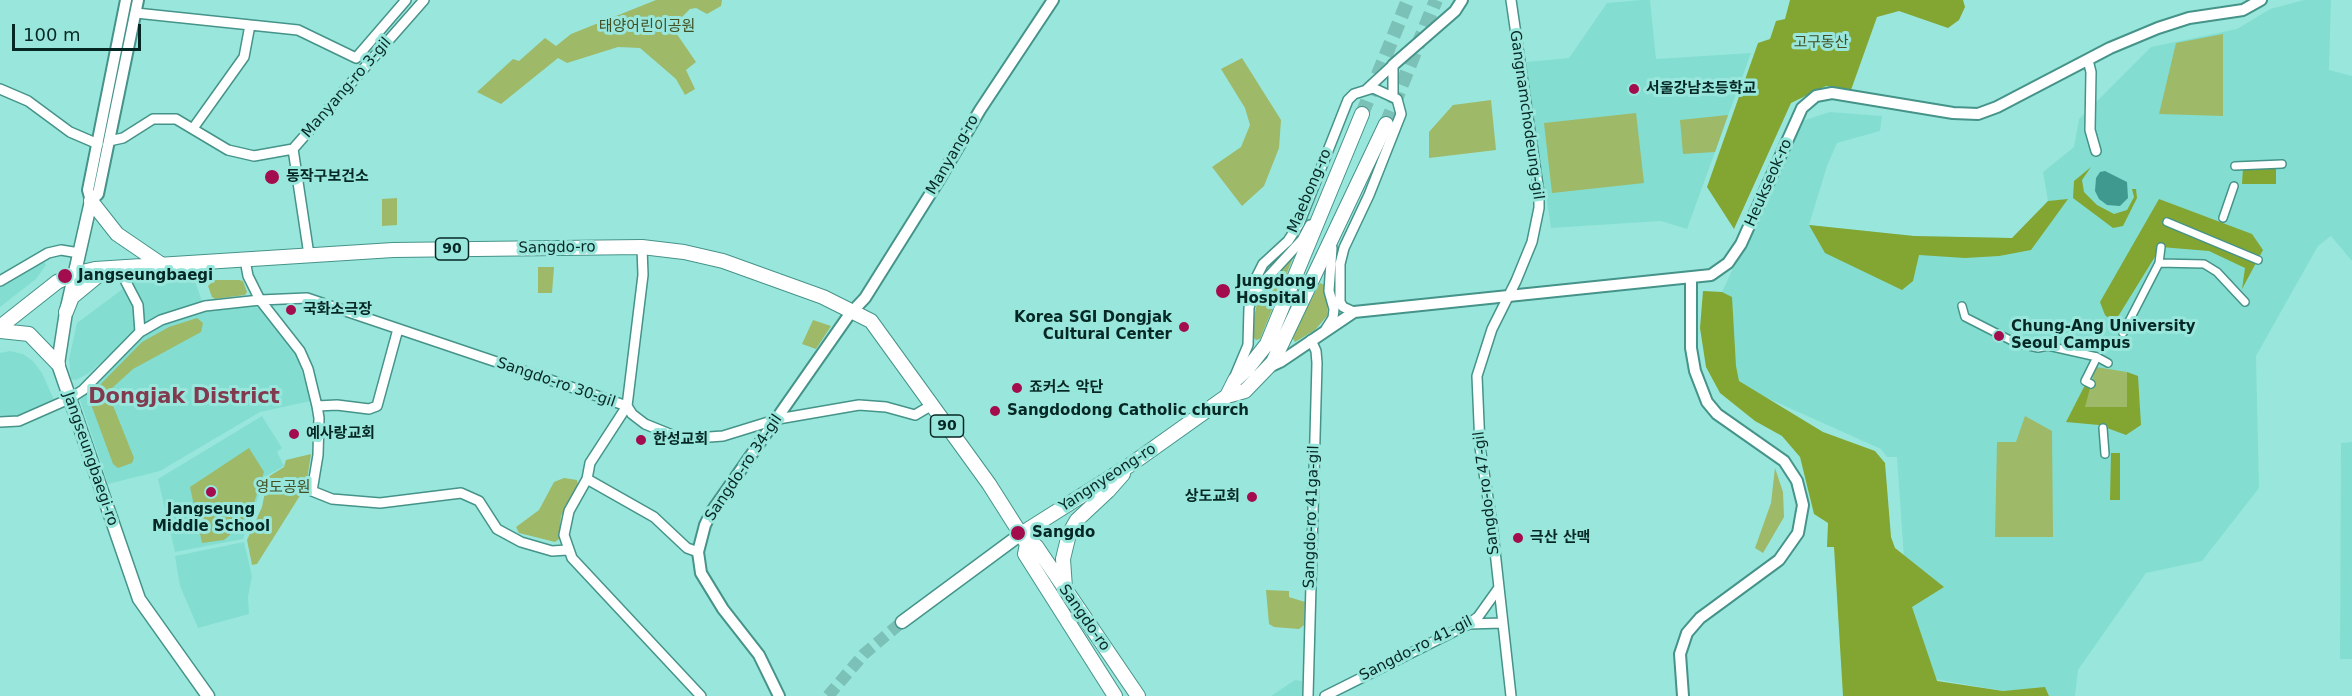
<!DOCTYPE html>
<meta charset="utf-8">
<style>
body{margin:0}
#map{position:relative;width:2352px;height:696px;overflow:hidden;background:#99e7dc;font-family:"DejaVu Sans",sans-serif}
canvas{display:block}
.scale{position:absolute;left:12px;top:24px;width:129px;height:27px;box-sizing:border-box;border:3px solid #062825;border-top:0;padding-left:8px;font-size:18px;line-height:21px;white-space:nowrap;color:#062825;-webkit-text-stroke:4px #99e7dc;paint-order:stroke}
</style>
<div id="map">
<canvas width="2352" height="696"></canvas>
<div class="scale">100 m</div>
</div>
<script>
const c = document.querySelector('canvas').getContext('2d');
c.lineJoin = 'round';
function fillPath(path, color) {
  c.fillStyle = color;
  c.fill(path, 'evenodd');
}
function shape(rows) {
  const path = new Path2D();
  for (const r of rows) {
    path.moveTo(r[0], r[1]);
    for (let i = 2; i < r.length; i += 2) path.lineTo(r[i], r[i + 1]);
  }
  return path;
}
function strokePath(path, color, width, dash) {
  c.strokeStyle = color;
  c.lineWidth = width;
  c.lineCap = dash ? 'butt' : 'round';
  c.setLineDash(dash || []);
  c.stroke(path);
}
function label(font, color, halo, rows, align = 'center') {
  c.font = font + ' "DejaVu Sans","Noto Sans KR",sans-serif';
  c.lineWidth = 6;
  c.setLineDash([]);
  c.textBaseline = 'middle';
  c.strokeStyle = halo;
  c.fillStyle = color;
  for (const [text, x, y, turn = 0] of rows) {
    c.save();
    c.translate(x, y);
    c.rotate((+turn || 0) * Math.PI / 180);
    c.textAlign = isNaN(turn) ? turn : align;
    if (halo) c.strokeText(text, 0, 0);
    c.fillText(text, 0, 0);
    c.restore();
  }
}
const built = shape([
 [1641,0,1650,0,1656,59,1751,53,1687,229,1661,221,1551,228,1526,62,1569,58,1607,3],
 [2304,0,2331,0,2329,70,2352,76,2352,261,2331,236,2318,246,2256,356,2259,488,2202,561,2146,573,2078,670,2075,696,2049,696,2045,688,2003,691,1912,675,1897,457,1887,457,1881,449,1738,385,1728,360,1732,298,1722,292,1802,121,1830,112,1882,116,1880,131,1837,143,1827,166,1809,225,1914,236,2012,238,2048,201,2043,172,2074,147,2079,119,2151,47,2237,29,2270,9],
 [43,260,46,265,36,279,0,307,0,287],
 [194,278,203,304,123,343,89,373,76,380,71,379,69,359,77,323,136,279],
 [252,306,262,309,296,353,311,401,260,412,160,471,108,484,80,400,83,396,144,334,187,315,214,308],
 [10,351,23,354,33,361,42,373,55,402,18,418,0,419,0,353],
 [262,416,282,448,277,452,284,466,266,476,243,539,175,552,158,479],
 [2352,442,2352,659,2340,659,2341,443],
 [244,542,252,576,248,597,249,614,198,628,180,586,175,556],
 [1295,680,1302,681,1302,696,1271,696]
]);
const green = shape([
 [656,0,722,0,721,6,707,14,696,8,690,9,672,27,696,62,686,70,695,89,685,95,676,79,640,48,618,47,567,63,558,58,501,104,477,92,513,59,519,61,545,38,556,46,571,34],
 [2223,34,2223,116,2159,114,2176,43],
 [1242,58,1281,120,1279,148,1264,186,1242,206,1212,167,1241,147,1250,125,1245,108,1221,69],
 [1491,100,1496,150,1429,158,1429,132,1453,105],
 [1636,113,1644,183,1552,193,1544,123],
 [1728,115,1715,152,1683,154,1680,120],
 [397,198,397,225,382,226,382,199],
 [1293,258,1260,339,1256,340,1253,337,1253,322,1258,299,1269,279],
 [538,267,554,267,552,293,538,293],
 [214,280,239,280,243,281,247,292,245,295,215,299,212,297,208,286],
 [1320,283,1325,285,1328,300,1327,316,1315,330,1295,342,1292,337],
 [197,318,203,323,201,332,133,369,111,389,110,398,134,458,132,463,118,468,113,464,92,407,91,394,142,342,169,327],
 [813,320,831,326,816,349,802,344],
 [2096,367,2127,372,2127,407,2084,407],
 [2025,416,2052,431,2053,537,1995,537,1997,442,2016,442],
 [249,448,264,472,254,503,239,527,224,540,202,543,190,487],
 [311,454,306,486,257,564,252,565,247,540,262,507,268,477,284,467,286,460],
 [1775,468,1783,492,1784,517,1763,553,1755,548,1771,503],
 [564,478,577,480,578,486,561,516,559,539,555,542,519,533,516,527,539,510,554,482],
 [1266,590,1289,591,1289,597,1305,602,1304,625,1299,629,1274,627,1269,624]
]);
const forest = shape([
 [1790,0,1963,0,1965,7,1959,20,1948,28,1899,11,1877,17,1851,90,1826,86,1791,103,1734,229,1707,187,1758,43,1770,39,1776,21,1785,19],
 [2091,167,2082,180,2084,192,2097,205,2114,214,2127,210,2134,197,2132,189,2136,189,2137,198,2123,226,2113,228,2073,198,2074,181],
 [2243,168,2276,169,2276,184,2242,184],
 [2068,199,2031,250,1999,256,1965,258,1919,255,1913,281,1902,290,1825,253,1809,225,1914,236,2012,238,2048,201],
 [2159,199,2252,234,2263,250,2242,289,2245,268,2209,251,2161,247,2114,323,2105,315,2100,302],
 [1703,291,1722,292,1732,297,1736,366,1739,381,1823,432,1875,451,1885,463,1891,537,1895,548,1944,587,1912,607,1937,681,2003,691,2045,687,2049,696,1843,696,1834,547,1827,547,1828,523,1814,514,1800,457,1782,436,1755,421,1720,393,1706,367,1700,328],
 [2127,372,2138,376,2141,425,2126,435,2099,425,2066,422,2085,385,2090,388,2085,407,2127,407],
 [2111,453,2120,453,2120,500,2110,500]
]);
const water = shape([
 [2105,171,2127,182,2128,198,2120,206,2107,205,2099,199,2095,191,2096,178,2100,172]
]);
const secondaryTunnel = shape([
 [828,696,864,654,902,622]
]);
const primaryTunnel = shape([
 [1362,114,1408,0],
 [1386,124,1436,0]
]);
const pedestrian = shape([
 [2235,166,2282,164],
 [2223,218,2234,186],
 [2167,222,2258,260],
 [2159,263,2161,247],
 [1962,306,1965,317,2016,343,2038,348,2048,346,2097,357,2108,363],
 [2123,333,2159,263,2204,264,2217,272,2245,302],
 [2091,384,2085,381,2097,357],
 [2103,428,2105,454]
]);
const minor = shape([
 [1511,0,1539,192,1539,208,1532,242,1516,281,1492,329,1477,376,1480,447,1492,524,1511,696],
 [136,13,298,30,356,58,406,0],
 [2088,60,2091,72,2090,130,2096,151],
 [1393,65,1393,96],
 [0,89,28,101,70,132,98,144],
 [1367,89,1393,65],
 [194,127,244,57,250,25],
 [109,141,123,138,153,119,176,119,228,150,254,156,293,149],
 [309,255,293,149,424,0],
 [245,260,248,276,260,300,307,298,627,406,632,414,645,424,682,439,723,436,778,419,859,405,886,407,915,415,932,405],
 [127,267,126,282,138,305,140,332],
 [0,281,48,253,61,250,79,253],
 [1254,296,1268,277,1302,240,1310,225],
 [1326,329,1333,318,1334,309,1329,291,1332,248],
 [1235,376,1248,345,1249,308,1256,278,1263,264,1288,241,1299,224,1348,100,1354,94,1373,88,1397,99,1401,114,1369,195,1344,248,1340,264,1340,302,1343,307,1354,312],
 [317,406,319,418,318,455,312,491,332,499,380,503,461,493,479,501,497,529,521,542,552,551,567,550],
 [0,422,19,421,69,399,83,390,140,332,161,320,205,306,260,300,300,351,308,369,317,406,337,405,369,409,377,406,398,329],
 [587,479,590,463,627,406,643,275,642,247],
 [698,552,687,548,654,517,587,479,569,511,564,535,572,558,701,696],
 [1468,624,1502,623],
 [1308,696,1317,363,1316,351,1311,340],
 [1325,696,1467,625,1478,617,1498,589]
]);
const tertiary = shape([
 [126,0,88,190,91,201,98,194,138,0],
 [1393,65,1455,11,1462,0],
 [1269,367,1280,362,1354,312,1711,275,1728,263,1741,244,1802,108,1816,96,1832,93,1953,113,1978,114,1997,107,2110,48,2158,28,2189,18,2243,10,2261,0],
 [779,696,759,655,723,609,701,573,698,552,705,525,712,511,849,315,865,298,939,180,980,110,1053,0],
 [1683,696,1680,654,1687,633,1700,618,1779,560,1798,533,1803,505,1797,481,1784,461,1717,414,1707,402,1695,371,1691,348,1691,279]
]);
const secondary = shape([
 [91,201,66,312,58,364,139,599,208,696],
 [902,622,1021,534]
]);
const primary = shape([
 [91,201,117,234,161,264],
 [66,312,72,297,106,269],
 [0,327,57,282,74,274,95,269,393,250,642,247,684,252,723,261,823,297,871,321,989,484,1027,544,1025,554,1115,696],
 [0,331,29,334,58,364],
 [1227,396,1235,380,1248,368,1267,344,1362,114],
 [1021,534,1130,465,1227,396,1245,391,1273,362,1386,124],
 [1027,544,1036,546,1138,696],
 [1065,588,1063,559,1069,534,1077,520,1108,491,1123,474]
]);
const markers = [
 [1634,89,6,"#a30d4d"],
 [272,177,8,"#a30d4d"],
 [65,276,8,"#a30d4d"],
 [1223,291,8,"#a30d4d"],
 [291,310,6,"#a30d4d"],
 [1184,327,6,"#a30d4d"],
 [1999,336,6,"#a30d4d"],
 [1017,388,6,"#a30d4d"],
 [995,411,6,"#a30d4d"],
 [294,434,6,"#a30d4d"],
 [641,440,6,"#a30d4d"],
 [211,492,6,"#a30d4d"],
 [1252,497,6,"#a30d4d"],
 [1018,533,8,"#a30d4d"],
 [1518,538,6,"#a30d4d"]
];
const shields = [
 [452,249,33],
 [947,426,33]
];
const shieldNames = [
 ["90",452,249],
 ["90",947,426]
];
const parkNames = [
 ["태양어린이공원",647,27],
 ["고구동산",1821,43],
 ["영도공원",283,488]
];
const streetNames = [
 ["Manyang-ro 3-gil",347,88,-49],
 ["Gangnamchodeung-gil",1526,115,82],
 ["Manyang-ro",953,155,-60],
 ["Heukseok-ro",1769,183,-66],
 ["Maebong-ro",1310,191,-67],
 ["Sangdo-ro",557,248,-1],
 ["Sangdo-ro 30-gil",556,383,19],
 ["Jangseungbaegi-ro",90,459,71],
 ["Sangdo-ro 34-gil",744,468,-56],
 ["Yangnyeong-ro",1108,478,-33],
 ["Sangdo-ro 47-gil",1487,493,-97],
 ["Sangdo-ro 41ga-gil",1312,517,-88],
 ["Sangdo-ro",1084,618,55],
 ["Sangdo-ro 41-gil",1416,649,-27]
];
const poiNames = [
 ["서울강남초등학교",1646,89],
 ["동작구보건소",286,177],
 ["Jangseungbaegi",78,276],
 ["Jungdong",1236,282],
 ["Hospital",1236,299],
 ["국화소극장",303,310],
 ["Korea SGI Dongjak",1172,318,"right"],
 ["Cultural Center",1172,335,"right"],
 ["Chung-Ang University",2011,327],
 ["Seoul Campus",2011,344],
 ["죠커스 악단",1029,388],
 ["Sangdodong Catholic church",1007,411],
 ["예사랑교회",306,434],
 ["한성교회",653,440],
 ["상도교회",1240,497,"right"],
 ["Jangseung",211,510,"center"],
 ["Middle School",211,527,"center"],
 ["Sangdo",1032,533],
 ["극산 산맥",1530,538]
];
const districtNames = [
 ["Dongjak District",184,398]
];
fillPath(built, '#84ddd1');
fillPath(green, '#9eb968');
fillPath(forest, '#83a532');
fillPath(water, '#3f998e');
strokePath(secondaryTunnel, '#7cc1b7', 12, [12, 6]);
strokePath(primaryTunnel, '#7cc1b7', 14, [14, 7]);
strokePath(pedestrian, '#459389', 10);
strokePath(minor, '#459389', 12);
strokePath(tertiary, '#459389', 14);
strokePath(secondary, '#459389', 15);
strokePath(primary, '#459389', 16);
strokePath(pedestrian, '#fff', 7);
strokePath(minor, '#fff', 9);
strokePath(tertiary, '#fff', 10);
strokePath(secondary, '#fff', 12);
strokePath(primary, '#fff', 14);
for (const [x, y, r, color] of markers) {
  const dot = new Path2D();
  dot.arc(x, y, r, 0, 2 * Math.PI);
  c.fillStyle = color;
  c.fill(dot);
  strokePath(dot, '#99e7dc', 2);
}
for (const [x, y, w] of shields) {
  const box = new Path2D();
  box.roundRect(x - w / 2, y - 11, w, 22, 4.5);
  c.fillStyle = '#99e7dc';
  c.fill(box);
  strokePath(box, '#062825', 1.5);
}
label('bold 14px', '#062825', null, shieldNames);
label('15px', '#425024', '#99e7dc', parkNames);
label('15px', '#062825', '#99e7dc', streetNames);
label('bold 15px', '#062825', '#99e7dc', poiNames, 'left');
label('bold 21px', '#813a4e', '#99e7dc', districtNames);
</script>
